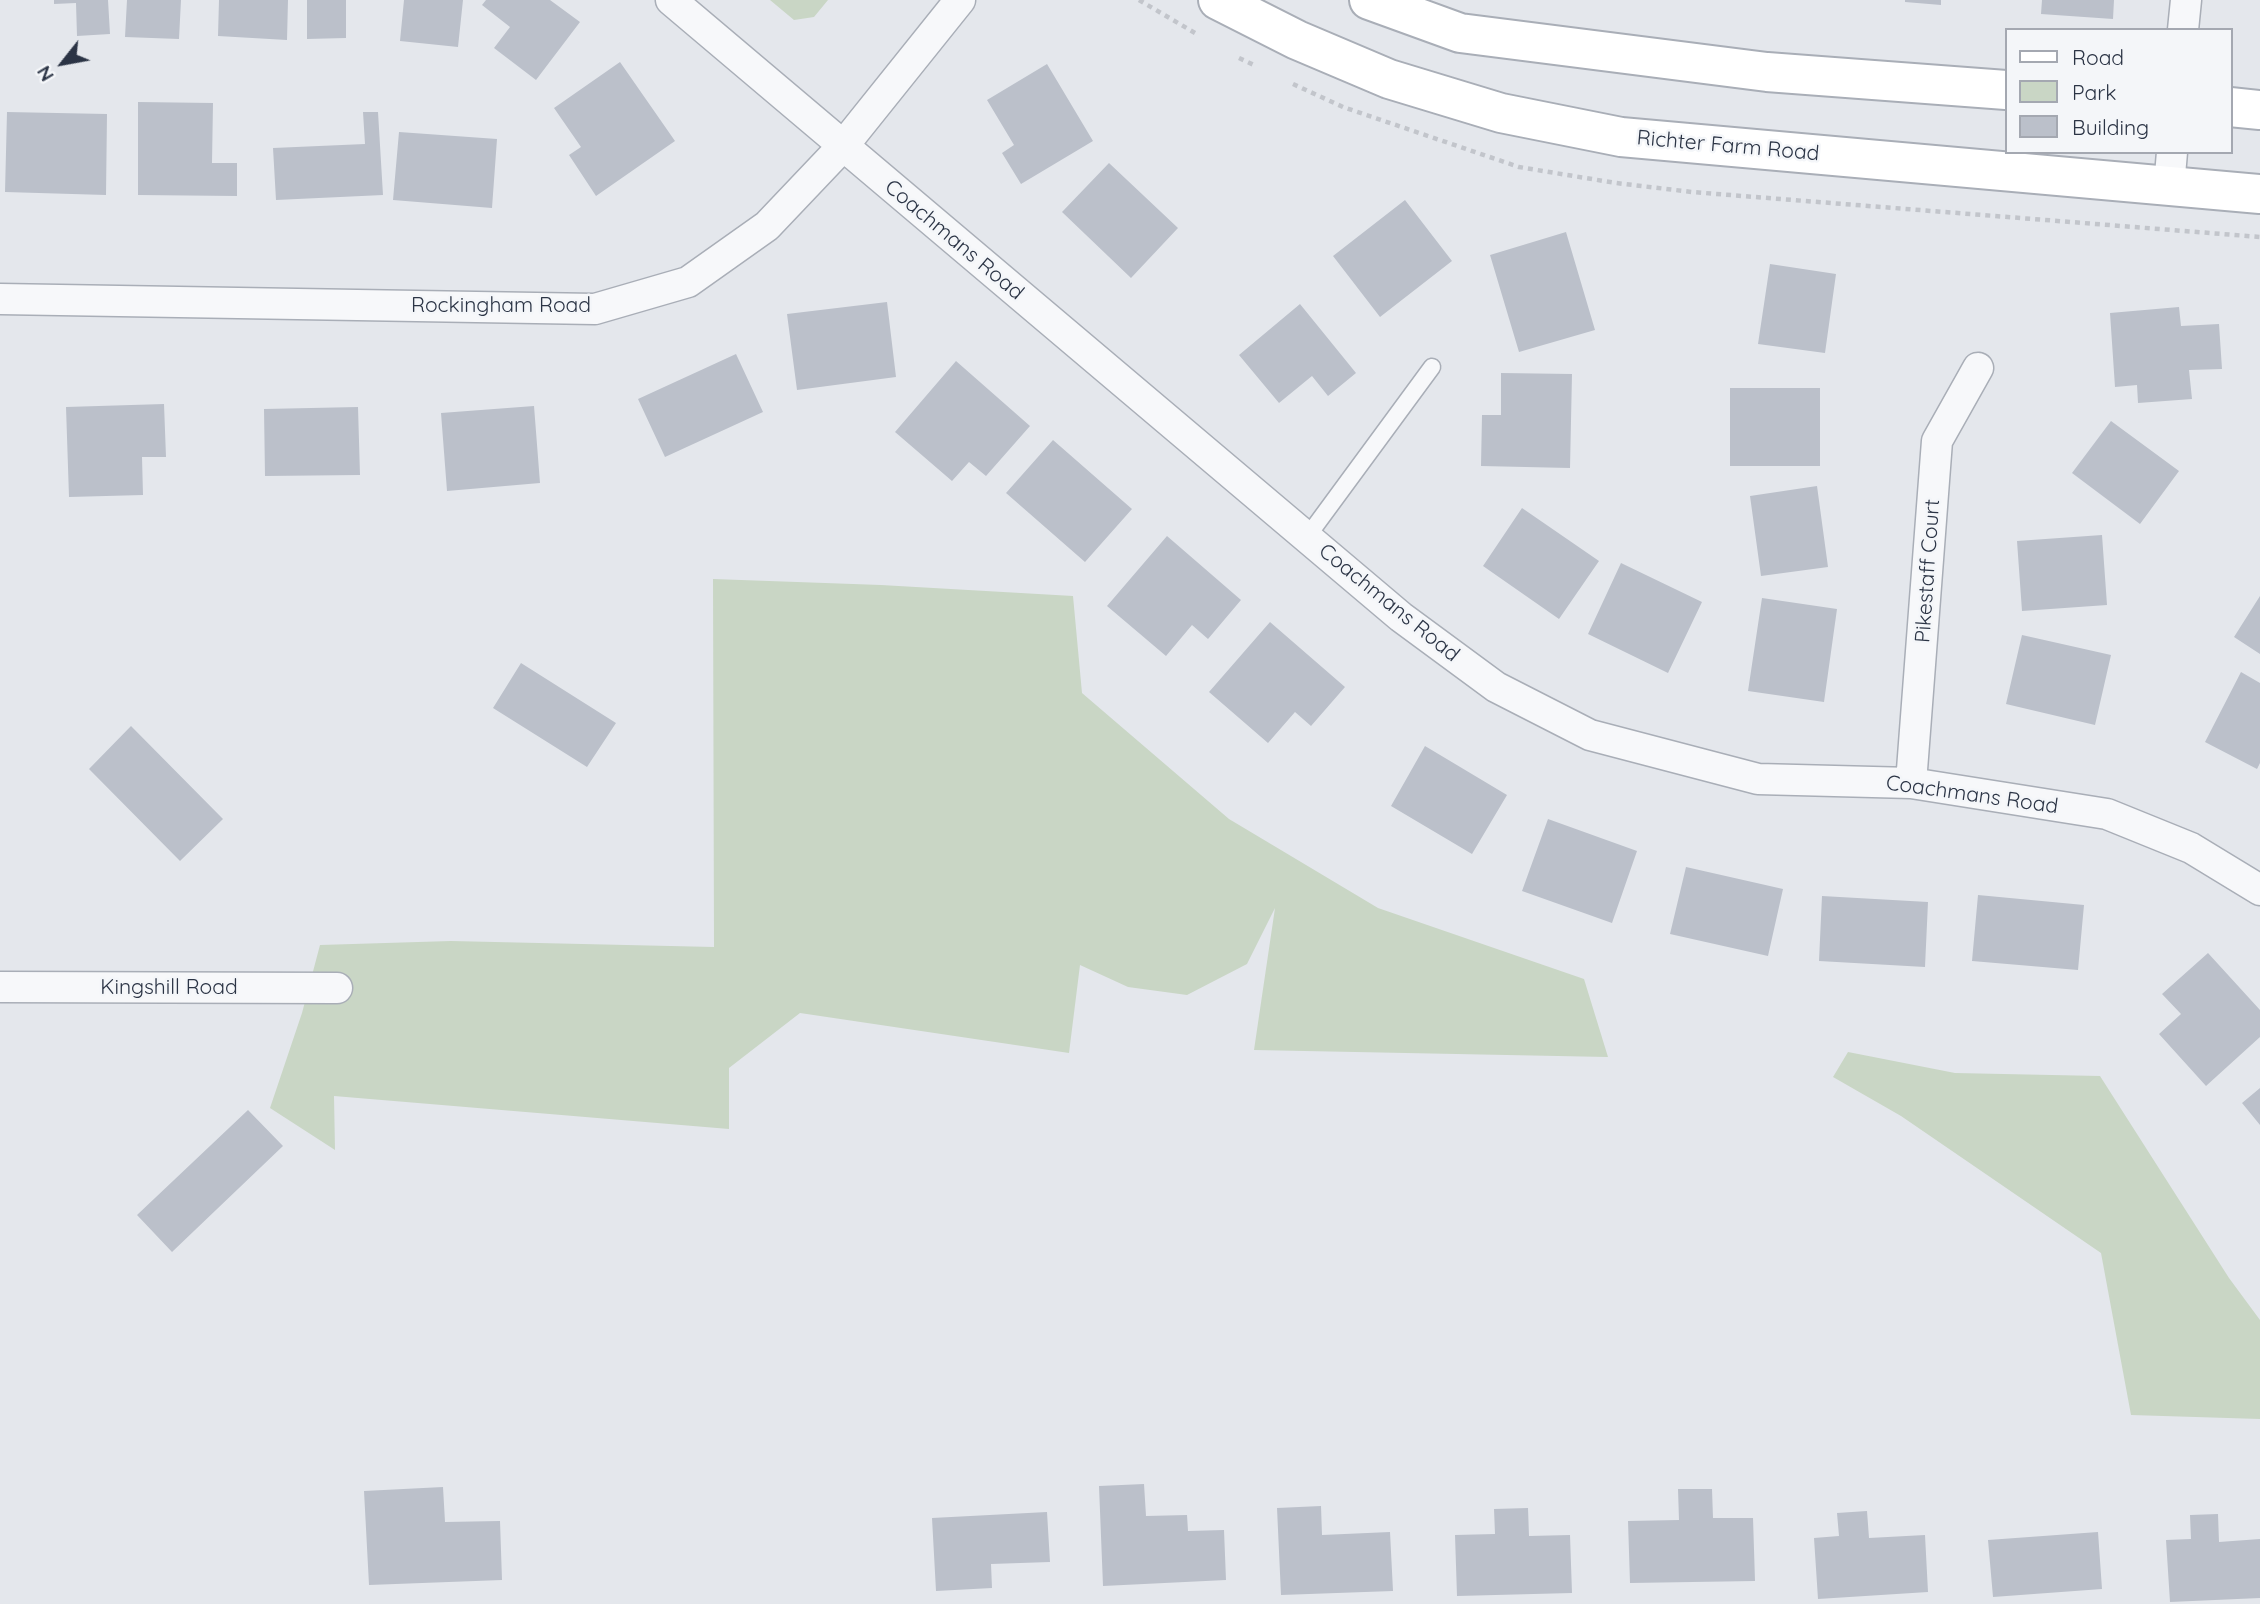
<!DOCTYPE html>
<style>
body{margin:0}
#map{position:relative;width:2260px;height:1604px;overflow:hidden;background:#e4e7ec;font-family:Quicksand,sans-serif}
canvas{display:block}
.legend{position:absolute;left:2005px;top:28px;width:228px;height:126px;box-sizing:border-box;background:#f4f6f9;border:2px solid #a4a8b1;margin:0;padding:9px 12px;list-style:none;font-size:21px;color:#2b3445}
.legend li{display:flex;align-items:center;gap:14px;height:35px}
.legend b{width:35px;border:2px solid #a4a8b1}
.north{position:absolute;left:28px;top:28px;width:70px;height:70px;-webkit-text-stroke:5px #f4f6f9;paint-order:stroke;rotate:239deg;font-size:19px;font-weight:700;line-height:28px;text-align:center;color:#2b3445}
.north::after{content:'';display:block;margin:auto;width:24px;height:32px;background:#2b3445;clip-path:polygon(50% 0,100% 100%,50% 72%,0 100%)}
</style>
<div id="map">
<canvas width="2260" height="1604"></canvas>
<ul class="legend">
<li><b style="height:9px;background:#fff"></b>Road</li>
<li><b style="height:19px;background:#c9d6c5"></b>Park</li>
<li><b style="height:19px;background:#bbc0ca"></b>Building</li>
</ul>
<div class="north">N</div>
</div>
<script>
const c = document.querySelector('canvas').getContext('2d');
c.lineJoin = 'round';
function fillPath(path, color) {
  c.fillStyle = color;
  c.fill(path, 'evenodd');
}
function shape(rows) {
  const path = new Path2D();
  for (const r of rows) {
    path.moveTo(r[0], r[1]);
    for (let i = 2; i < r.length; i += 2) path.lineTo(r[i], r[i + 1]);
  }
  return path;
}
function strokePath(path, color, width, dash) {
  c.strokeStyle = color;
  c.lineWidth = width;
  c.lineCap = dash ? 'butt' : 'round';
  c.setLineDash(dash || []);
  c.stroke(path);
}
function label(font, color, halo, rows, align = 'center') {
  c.font = font + ' Quicksand,sans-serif';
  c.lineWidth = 5;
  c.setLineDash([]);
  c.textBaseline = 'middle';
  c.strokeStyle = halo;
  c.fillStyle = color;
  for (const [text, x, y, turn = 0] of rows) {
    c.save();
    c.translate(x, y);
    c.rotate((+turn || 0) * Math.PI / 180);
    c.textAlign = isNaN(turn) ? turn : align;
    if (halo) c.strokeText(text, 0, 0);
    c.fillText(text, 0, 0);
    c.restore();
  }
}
const green = shape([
 [770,0,828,0,814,17,794,20],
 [713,579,881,585,1073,596,1082,693,1229,819,1378,908,1584,979,1608,1057,1254,1050,1275,908,1247,964,1187,995,1128,987,1080,965,1069,1053,800,1013,729,1068,729,1129,334,1096,335,1150,270,1108,302,1013,320,945,451,941,714,947],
 [1848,1052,1955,1073,2100,1076,2229,1278,2260,1320,2260,1419,2131,1415,2101,1253,1901,1116,1833,1077]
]);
const building = shape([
 [54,0,108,0,110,34,77,36,76,3,54,4],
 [127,0,181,0,179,39,125,37],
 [219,0,288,0,287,40,218,36],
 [307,0,346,0,346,38,307,39],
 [404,0,463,0,458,47,400,41],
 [486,0,550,0,580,22,536,80,494,48,510,27,482,5],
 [1905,0,1941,0,1941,5,1905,2],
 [2042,0,2114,0,2113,19,2041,14],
 [620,62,675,141,596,196,569,155,581,147,554,108],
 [1047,64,1093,141,1021,184,1002,153,1014,145,987,100],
 [138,102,213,103,212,163,237,163,237,196,138,195],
 [7,112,107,114,106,195,5,192],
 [363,112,378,112,383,195,276,200,273,148,365,144],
 [399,132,497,139,492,208,393,200],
 [1109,163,1178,228,1131,278,1062,212],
 [1405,200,1452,261,1380,317,1333,256],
 [1566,232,1595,330,1519,352,1490,255],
 [1770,264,1836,274,1825,353,1758,344],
 [887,302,896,377,797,390,787,314],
 [1300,304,1356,373,1328,396,1312,376,1279,403,1239,355],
 [2179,307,2181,326,2219,324,2222,369,2189,370,2192,399,2138,403,2137,385,2115,387,2110,313],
 [736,354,763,412,665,457,638,399],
 [956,361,1030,426,986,476,969,462,952,481,895,432],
 [1501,373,1572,374,1570,468,1481,466,1482,415,1501,415],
 [1730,388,1820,388,1820,466,1730,466],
 [164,404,166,457,142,457,143,495,69,497,66,407],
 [534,406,540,483,447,491,441,413],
 [358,407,360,475,265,476,264,409],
 [2111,421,2179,471,2140,524,2072,473],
 [1053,440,1132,509,1085,562,1006,493],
 [1817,486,1828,567,1761,576,1750,496],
 [1522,508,1599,561,1559,619,1483,566],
 [2102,535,2107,605,2022,611,2017,541],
 [1167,536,1241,600,1208,639,1192,625,1166,656,1107,606],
 [1621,563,1702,602,1668,673,1588,634],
 [2260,596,2260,654,2234,637],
 [1762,598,1837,609,1824,702,1748,691],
 [1270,622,1345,687,1311,726,1295,712,1268,743,1209,692],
 [2022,635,2111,655,2095,725,2006,704],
 [521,663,616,723,587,767,493,708],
 [2241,672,2260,683,2260,763,2257,769,2205,742],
 [131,726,223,819,180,861,89,769],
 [1425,746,1507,795,1472,854,1391,806],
 [1548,819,1637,851,1612,923,1522,891],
 [1686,867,1783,889,1768,956,1670,934],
 [1978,895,2084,905,2078,970,1972,961],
 [1822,896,1928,902,1925,967,1819,961],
 [2208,953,2260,1010,2260,1037,2206,1086,2159,1034,2181,1014,2162,994],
 [2260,1088,2260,1125,2242,1103],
 [248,1110,283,1146,172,1252,137,1215],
 [1144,1484,1146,1516,1187,1515,1188,1531,1224,1530,1226,1580,1103,1586,1099,1486],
 [443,1487,445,1522,500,1521,502,1580,369,1585,364,1491],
 [1678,1489,1712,1489,1713,1518,1753,1518,1755,1581,1630,1583,1628,1521,1679,1520],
 [1321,1506,1322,1535,1390,1532,1393,1591,1281,1595,1277,1508],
 [1528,1508,1529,1536,1570,1535,1572,1593,1457,1596,1455,1535,1495,1534,1494,1509],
 [1867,1511,1869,1538,1925,1535,1928,1592,1818,1599,1814,1538,1839,1536,1837,1513],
 [1047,1512,1050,1562,991,1564,992,1588,936,1591,932,1518],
 [2218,1514,2219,1542,2260,1539,2260,1598,2170,1602,2166,1540,2191,1539,2190,1515],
 [2098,1532,2102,1589,1993,1597,1988,1540]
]);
const path = shape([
 [1139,0,1195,33],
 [1239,58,1256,66],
 [1293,84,1343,107,1519,167,1616,183,1692,192,2260,237]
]);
const service = shape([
 [1307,537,1432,367]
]);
const minor = shape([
 [671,0,1401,617,1496,687,1590,735,1758,779,1911,783,2107,814,2191,848,2260,890],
 [2183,30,2186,0],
 [2169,187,2172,152],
 [0,299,595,309,688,282,767,226,843,146,960,0],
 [1911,783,1937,441,1978,368],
 [0,987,337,988]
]);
const secondary = shape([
 [1218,0,1297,40,1389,79,1501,113,1621,137,2260,194],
 [1369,0,1460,33,1767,72,2006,90],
 [2230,107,2260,110]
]);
const streetNames = [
 ["Richter Farm Road",1728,146,5],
 ["Coachmans Road",954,240,40],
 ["Rockingham Road",501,306],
 ["Pikestaff Court",1928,571,-86],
 ["Coachmans Road",1389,603,39],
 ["Coachmans Road",1972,795,8],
 ["Kingshill Road",169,988]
];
fillPath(green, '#c9d6c5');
fillPath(building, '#bbc0ca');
strokePath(service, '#a9aeb7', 19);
strokePath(minor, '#a9aeb7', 33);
strokePath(secondary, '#a9aeb7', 42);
strokePath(path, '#c2c5cb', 4.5, [5, 5]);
strokePath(service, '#f7f8fa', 16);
strokePath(minor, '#f7f8fa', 30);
strokePath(secondary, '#fff', 38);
label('21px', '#2b3445', '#f4f6f9', streetNames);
</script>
